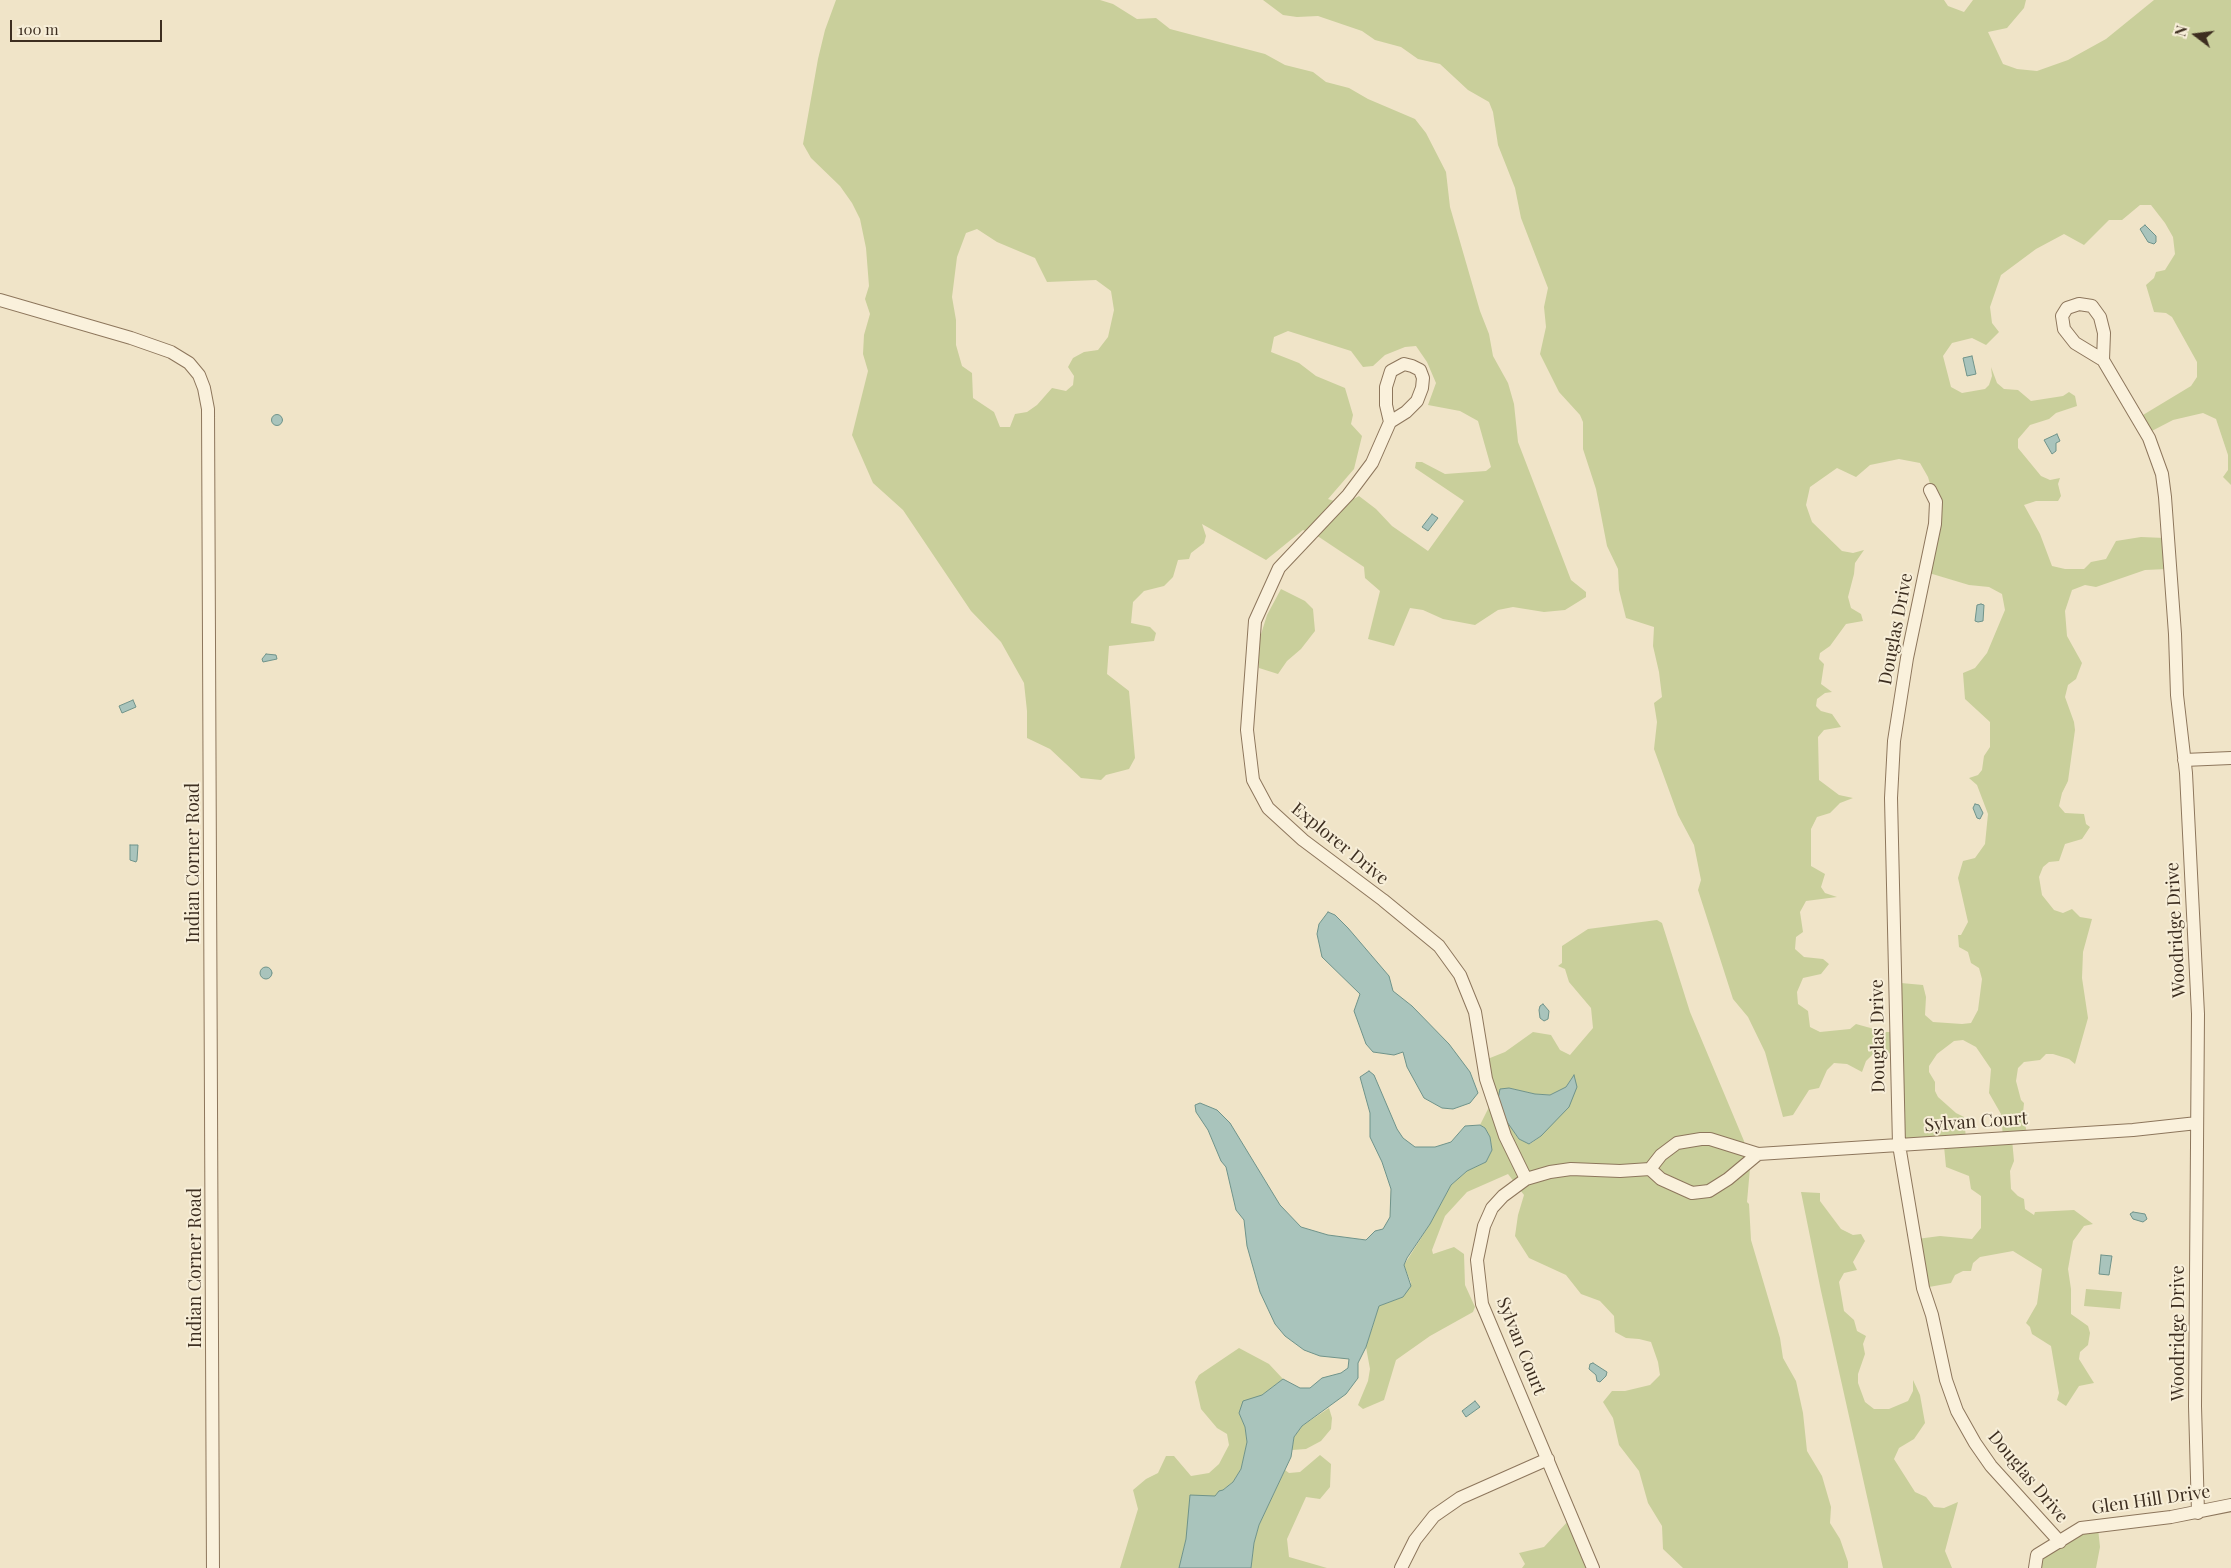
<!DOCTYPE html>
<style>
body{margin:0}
#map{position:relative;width:2231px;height:1568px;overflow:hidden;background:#f0e4c8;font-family:"Playfair Display",serif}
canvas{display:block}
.north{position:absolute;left:2171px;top:10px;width:50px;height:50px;-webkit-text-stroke:4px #f7eed8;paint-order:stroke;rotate:285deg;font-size:14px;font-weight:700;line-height:20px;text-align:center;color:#3d2e20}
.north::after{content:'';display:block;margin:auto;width:18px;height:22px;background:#3d2e20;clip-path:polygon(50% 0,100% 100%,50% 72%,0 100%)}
.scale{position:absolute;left:10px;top:20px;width:152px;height:22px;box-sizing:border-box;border:2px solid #3d2e20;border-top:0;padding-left:6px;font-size:15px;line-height:18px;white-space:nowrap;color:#3d2e20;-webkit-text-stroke:4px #f7eed8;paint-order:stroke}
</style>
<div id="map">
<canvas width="2231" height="1568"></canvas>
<div class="north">N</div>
<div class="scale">100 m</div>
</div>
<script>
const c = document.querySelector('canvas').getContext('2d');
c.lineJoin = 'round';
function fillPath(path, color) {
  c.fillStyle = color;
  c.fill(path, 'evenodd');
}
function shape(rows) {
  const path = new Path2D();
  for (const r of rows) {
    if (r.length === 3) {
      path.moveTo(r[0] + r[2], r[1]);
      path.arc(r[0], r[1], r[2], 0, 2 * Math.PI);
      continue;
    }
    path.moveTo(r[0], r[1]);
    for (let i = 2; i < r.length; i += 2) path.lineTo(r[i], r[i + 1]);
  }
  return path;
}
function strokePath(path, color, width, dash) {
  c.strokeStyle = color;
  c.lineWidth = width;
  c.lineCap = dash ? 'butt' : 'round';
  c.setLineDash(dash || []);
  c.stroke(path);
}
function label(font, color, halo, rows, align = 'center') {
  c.font = font + ' "Playfair Display",serif';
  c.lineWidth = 4;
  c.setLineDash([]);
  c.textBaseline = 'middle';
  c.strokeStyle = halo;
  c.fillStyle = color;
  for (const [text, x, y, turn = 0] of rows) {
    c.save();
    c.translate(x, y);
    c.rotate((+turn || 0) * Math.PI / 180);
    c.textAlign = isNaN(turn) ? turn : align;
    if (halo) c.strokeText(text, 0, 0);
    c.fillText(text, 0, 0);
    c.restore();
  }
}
const green = shape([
 [836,0,1100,0,1113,4,1137,19,1156,18,1170,29,1265,54,1285,65,1313,72,1326,82,1349,88,1368,99,1415,119,1426,133,1446,172,1450,207,1480,311,1489,334,1493,356,1508,383,1514,404,1518,442,1571,580,1586,592,1586,597,1565,610,1544,612,1513,607,1498,610,1475,625,1443,619,1423,610,1410,608,1394,646,1368,639,1380,591,1365,578,1364,567,1319,537,1303,530,1266,560,1202,524,1206,536,1204,543,1191,553,1189,559,1178,560,1173,577,1164,586,1144,591,1133,602,1131,623,1150,627,1156,633,1154,641,1109,646,1107,674,1129,691,1135,758,1129,769,1106,775,1101,780,1081,778,1050,749,1027,738,1027,711,1024,683,1001,642,971,611,903,510,873,483,852,435,868,371,863,354,864,335,870,314,865,299,869,286,866,248,860,219,852,203,840,186,811,158,803,144,818,59,825,30],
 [977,229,997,242,1035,258,1047,282,1096,280,1111,291,1114,310,1108,337,1098,350,1084,352,1073,358,1068,367,1074,376,1073,385,1066,391,1052,388,1037,405,1027,412,1015,414,1010,427,1000,427,994,412,973,398,972,373,962,366,956,345,956,320,952,297,957,257,966,233],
 [1288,331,1351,351,1363,367,1373,366,1385,355,1405,347,1416,346,1427,362,1436,383,1428,405,1460,411,1478,421,1491,467,1486,471,1445,474,1422,462,1416,462,1415,468,1464,501,1428,551,1392,526,1376,509,1359,496,1336,508,1334,501,1328,499,1354,469,1362,436,1351,424,1353,415,1345,388,1316,376,1299,363,1271,352,1274,337],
 [1263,0,1944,0,1948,6,1964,12,1973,0,2026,0,2024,8,2007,28,1988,32,2003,64,2017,69,2037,71,2068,60,2106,39,2154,0,2231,0,2231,485,2223,477,2228,470,2228,455,2216,419,2203,413,2173,420,2146,434,2138,418,2191,386,2197,377,2197,362,2172,317,2166,313,2154,312,2146,285,2154,278,2156,272,2165,270,2175,254,2173,237,2165,223,2151,205,2140,205,2122,220,2109,220,2084,245,2064,234,2036,249,2001,275,1990,307,1992,323,1999,332,1986,345,1972,338,1952,343,1943,356,1951,387,1962,393,1985,389,1989,385,1992,376,1991,367,1997,383,2004,389,2018,390,2031,401,2063,396,2069,392,2075,396,2077,406,2056,413,2049,419,2030,425,2018,439,2018,448,2041,476,2050,480,2060,478,2058,484,2061,496,2058,501,2036,501,2024,505,2040,534,2052,566,2065,569,2084,569,2091,562,2106,559,2116,541,2141,537,2165,538,2167,569,2145,570,2096,587,2085,585,2072,590,2065,611,2067,636,2082,663,2076,679,2068,685,2065,697,2074,722,2075,730,2068,781,2062,793,2059,806,2065,813,2084,814,2086,824,2090,827,2082,839,2065,844,2059,861,2049,862,2043,867,2039,877,2042,895,2054,910,2063,913,2072,909,2080,917,2092,919,2083,952,2082,978,2088,1018,2075,1064,2069,1059,2053,1054,2046,1054,2040,1060,2024,1062,2018,1068,2016,1081,2021,1100,2024,1103,2023,1113,2027,1134,2012,1139,2014,1161,2010,1171,2011,1189,2018,1196,2024,1199,2025,1209,2034,1215,2035,1212,2074,1210,2093,1224,2084,1226,2073,1241,2068,1269,2071,1289,2071,1314,2088,1326,2090,1333,2088,1345,2080,1352,2079,1359,2094,1383,2079,1386,2066,1406,2057,1400,2059,1393,2051,1346,2032,1334,2030,1327,2026,1323,2037,1304,2042,1269,2013,1251,1980,1257,1973,1263,1971,1271,1963,1271,1955,1275,1951,1283,1929,1287,1917,1239,1940,1236,1972,1239,1981,1228,1981,1196,1971,1189,1969,1176,1946,1167,1944,1146,1903,1145,1898,1054,1875,1052,1866,1061,1862,1072,1847,1064,1834,1063,1827,1070,1819,1088,1809,1090,1793,1115,1783,1117,1765,1052,1748,1017,1733,999,1698,890,1701,880,1694,845,1678,815,1654,749,1657,722,1654,703,1662,697,1659,672,1653,646,1654,627,1626,618,1619,590,1618,569,1607,546,1596,489,1583,449,1583,422,1580,415,1559,392,1540,354,1546,327,1544,307,1548,288,1521,218,1515,188,1498,145,1493,112,1489,102,1468,90,1440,64,1418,59,1401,47,1375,40,1362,31,1318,16,1297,17,1283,15],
 [1899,459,1920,463,1928,477,1938,512,1929,573,1969,585,1989,587,2002,594,2005,610,1987,653,1975,668,1963,673,1965,699,1990,722,1990,747,1984,756,1982,770,1978,775,1969,778,1977,785,1988,814,1985,844,1975,858,1963,861,1958,878,1968,922,1961,935,1958,935,1959,947,1968,952,1971,963,1979,968,1982,979,1978,1010,1971,1023,1962,1024,1933,1022,1925,1015,1926,997,1923,985,1901,983,1898,1032,1885,1032,1856,1024,1850,1029,1820,1032,1810,1027,1808,1011,1798,1004,1797,992,1803,978,1821,974,1829,964,1823,959,1804,957,1795,949,1796,937,1803,932,1800,912,1806,901,1837,897,1825,893,1821,887,1825,874,1811,866,1811,829,1817,817,1830,813,1840,803,1853,798,1839,795,1819,780,1818,737,1824,730,1841,727,1832,714,1821,711,1816,706,1817,699,1825,693,1832,692,1821,684,1824,664,1819,659,1820,653,1830,646,1846,624,1863,621,1861,614,1851,608,1848,597,1854,574,1855,563,1864,550,1853,553,1842,551,1812,522,1806,505,1810,487,1837,468,1856,477,1870,465],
 [1963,1040,1976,1047,1991,1069,1989,1093,2001,1114,2003,1137,1966,1139,1964,1117,1956,1113,1938,1097,1935,1091,1935,1082,1929,1072,1929,1066,1937,1054,1954,1041],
 [1281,589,1305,601,1313,609,1315,631,1301,649,1287,661,1278,674,1259,668,1258,644,1267,615],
 [1657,920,1662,923,1690,1012,1744,1141,1750,1168,1747,1202,1749,1204,1751,1240,1780,1338,1783,1358,1796,1381,1803,1413,1807,1451,1822,1476,1831,1507,1830,1523,1840,1539,1848,1562,1848,1568,1683,1568,1663,1549,1662,1526,1648,1503,1639,1471,1619,1445,1613,1418,1603,1402,1612,1391,1625,1391,1650,1385,1660,1375,1658,1362,1651,1342,1639,1339,1626,1338,1615,1332,1614,1316,1600,1301,1581,1294,1566,1275,1529,1258,1515,1236,1518,1215,1524,1195,1508,1174,1467,1192,1445,1216,1432,1250,1433,1254,1454,1247,1464,1254,1465,1285,1475,1307,1473,1312,1430,1336,1396,1360,1384,1400,1363,1409,1358,1405,1368,1381,1370,1369,1366,1347,1379,1306,1403,1297,1411,1283,1404,1265,1430,1224,1451,1185,1467,1171,1486,1162,1492,1150,1490,1137,1485,1128,1480,1125,1491,1103,1485,1060,1505,1052,1533,1032,1551,1035,1560,1050,1570,1055,1593,1028,1591,1008,1569,982,1565,969,1558,966,1562,963,1562,946,1588,929],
 [1573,1076,1541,1136,1530,1144,1519,1139,1505,1119,1509,1088,1535,1094,1550,1095,1566,1087],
 [1801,1192,1820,1193,1820,1201,1841,1229,1853,1235,1861,1234,1865,1241,1853,1262,1857,1270,1844,1273,1839,1282,1844,1311,1854,1320,1857,1331,1866,1336,1863,1344,1865,1354,1858,1374,1858,1383,1865,1402,1874,1409,1889,1409,1908,1401,1913,1391,1913,1380,1920,1395,1925,1423,1914,1439,1899,1448,1894,1459,1915,1492,1926,1497,1934,1507,1944,1508,1958,1502,1945,1551,1952,1568,1883,1568,1821,1291],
 [2086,1289,2122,1292,2120,1309,2084,1306],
 [1239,1348,1269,1364,1283,1379,1239,1413,1245,1427,1247,1442,1241,1469,1233,1482,1223,1490,1186,1539,1179,1568,1120,1568,1138,1509,1133,1490,1146,1479,1158,1473,1166,1456,1174,1456,1191,1476,1209,1473,1219,1464,1229,1445,1227,1434,1217,1428,1201,1409,1195,1382,1199,1375],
 [1329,1408,1332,1418,1331,1429,1321,1441,1306,1449,1292,1450,1294,1437,1302,1426],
 [1320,1455,1331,1464,1330,1487,1320,1499,1306,1497,1287,1539,1289,1557,1327,1568,1251,1568,1254,1543,1259,1525,1285,1470,1289,1473,1300,1472],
 [1570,1519,1587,1568,1522,1568,1525,1564,1519,1553,1544,1547],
 [2098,1528,2100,1547,2096,1568,2034,1568,2036,1556,2061,1540]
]);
const water = shape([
 [2145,225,2156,236,2156,242,2154,244,2148,242,2140,229,2145,225],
 [1972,356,1976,374,1967,376,1963,358,1972,356],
 [277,420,5.5],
 [2057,434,2060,441,2056,443,2056,451,2052,454,2044,440,2057,434],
 [1432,514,1438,518,1428,531,1422,527,1432,514],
 [1981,604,1984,605,1983,621,1978,622,1975,621,1977,605,1981,604],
 [266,654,276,655,277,659,263,662,262,659,266,654],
 [133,700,136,707,122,713,119,706,133,700],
 [1975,804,1979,805,1983,813,1980,819,1977,818,1973,808,1975,804],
 [130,845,138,845,137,860,136,862,130,860,130,845],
 [1328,912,1335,915,1348,928,1389,976,1393,991,1412,1006,1449,1044,1470,1072,1478,1093,1470,1103,1453,1109,1442,1108,1424,1098,1407,1067,1403,1052,1394,1055,1373,1052,1366,1044,1354,1011,1360,994,1322,957,1317,934,1319,924,1328,912],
 [266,973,6],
 [1543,1004,1549,1011,1548,1019,1544,1021,1540,1018,1539,1010,1540,1006,1543,1004],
 [1369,1071,1374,1075,1397,1129,1403,1138,1415,1147,1435,1147,1451,1142,1465,1126,1480,1125,1485,1128,1490,1137,1492,1150,1486,1162,1467,1171,1451,1185,1430,1224,1407,1258,1404,1265,1411,1286,1403,1297,1379,1306,1366,1347,1358,1363,1358,1378,1346,1394,1302,1426,1294,1437,1291,1457,1259,1525,1254,1543,1251,1568,1179,1568,1186,1539,1190,1495,1215,1496,1219,1491,1223,1490,1233,1482,1241,1469,1247,1442,1245,1427,1239,1413,1243,1401,1262,1395,1283,1379,1300,1388,1310,1388,1322,1378,1341,1373,1348,1368,1349,1359,1320,1356,1304,1350,1285,1336,1275,1324,1260,1292,1247,1246,1244,1220,1236,1210,1226,1167,1221,1161,1208,1130,1196,1112,1195,1105,1200,1103,1217,1110,1230,1123,1280,1205,1301,1227,1328,1235,1366,1240,1375,1231,1383,1229,1390,1217,1391,1189,1382,1162,1370,1137,1370,1113,1360,1077,1369,1071],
 [1574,1075,1577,1087,1569,1107,1541,1136,1529,1144,1519,1139,1505,1119,1498,1099,1500,1089,1509,1088,1535,1094,1550,1095,1566,1087,1574,1075],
 [2133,1212,2145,1214,2147,1219,2143,1222,2133,1219,2130,1214,2133,1212],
 [2101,1255,2112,1256,2109,1275,2099,1274,2101,1255],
 [1593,1363,1607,1372,1606,1376,1600,1382,1597,1381,1596,1375,1589,1369,1590,1364,1593,1363],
 [1475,1401,1480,1407,1466,1417,1462,1411,1475,1401]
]);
const minor = shape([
 [0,300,131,338,171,352,189,363,199,375,204,388,208,409,213,1568],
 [2079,304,2092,306,2100,317,2104,333,2103,360,2075,343,2064,329,2062,316,2067,308,2079,304],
 [2103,360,2149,438,2162,474,2165,497,2175,634,2177,695,2186,773,2198,1014,2195,1406,2198,1513],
 [1390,422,1386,405,1386,387,1391,371,1404,364,1412,366,1420,370,1423,378,1422,388,1417,401,1406,412,1390,422,1372,463,1348,495,1279,568,1255,621,1247,730,1253,780,1268,808,1303,840,1383,900,1439,946,1460,975,1475,1012,1486,1079,1505,1136,1526,1179],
 [1930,490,1936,502,1935,524,1907,658,1894,741,1891,798,1899,1145,1923,1288,1932,1315,1946,1380,1957,1411,1975,1443,1991,1466,2060,1542],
 [2184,760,2231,758],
 [1650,1169,1661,1179,1692,1193,1709,1191,1728,1179,1758,1154],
 [1401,1568,1415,1540,1434,1516,1460,1498,1548,1459],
 [1593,1568,1482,1304,1477,1260,1484,1226,1492,1208,1503,1196,1526,1179,1550,1172,1571,1169,1620,1171,1650,1169,1661,1155,1677,1143,1701,1139,1710,1139,1758,1154,2133,1130,2197,1123],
 [2035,1568,2037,1555,2081,1528,2171,1517,2231,1505]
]);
const streetNames = [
 ["Douglas Drive",1896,629,-79],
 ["Explorer Drive",1340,844,39],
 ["Indian Corner Road",193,863,-90],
 ["Woodridge Drive",2176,930,-93],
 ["Douglas Drive",1878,1036,-91],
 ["Sylvan Court",1976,1122,-4],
 ["Indian Corner Road",195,1268,-90],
 ["Woodridge Drive",2178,1333,-90],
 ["Sylvan Court",1521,1346,68],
 ["Douglas Drive",2028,1477,50],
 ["Glen Hill Drive",2151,1500,-8]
];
fillPath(green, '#c9cf9b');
fillPath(water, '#a9c4bc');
strokePath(water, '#6f938a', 1);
strokePath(minor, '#8d765c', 14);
strokePath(minor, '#faf1dc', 12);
label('18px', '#3d2e20', '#f7eed8', streetNames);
</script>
